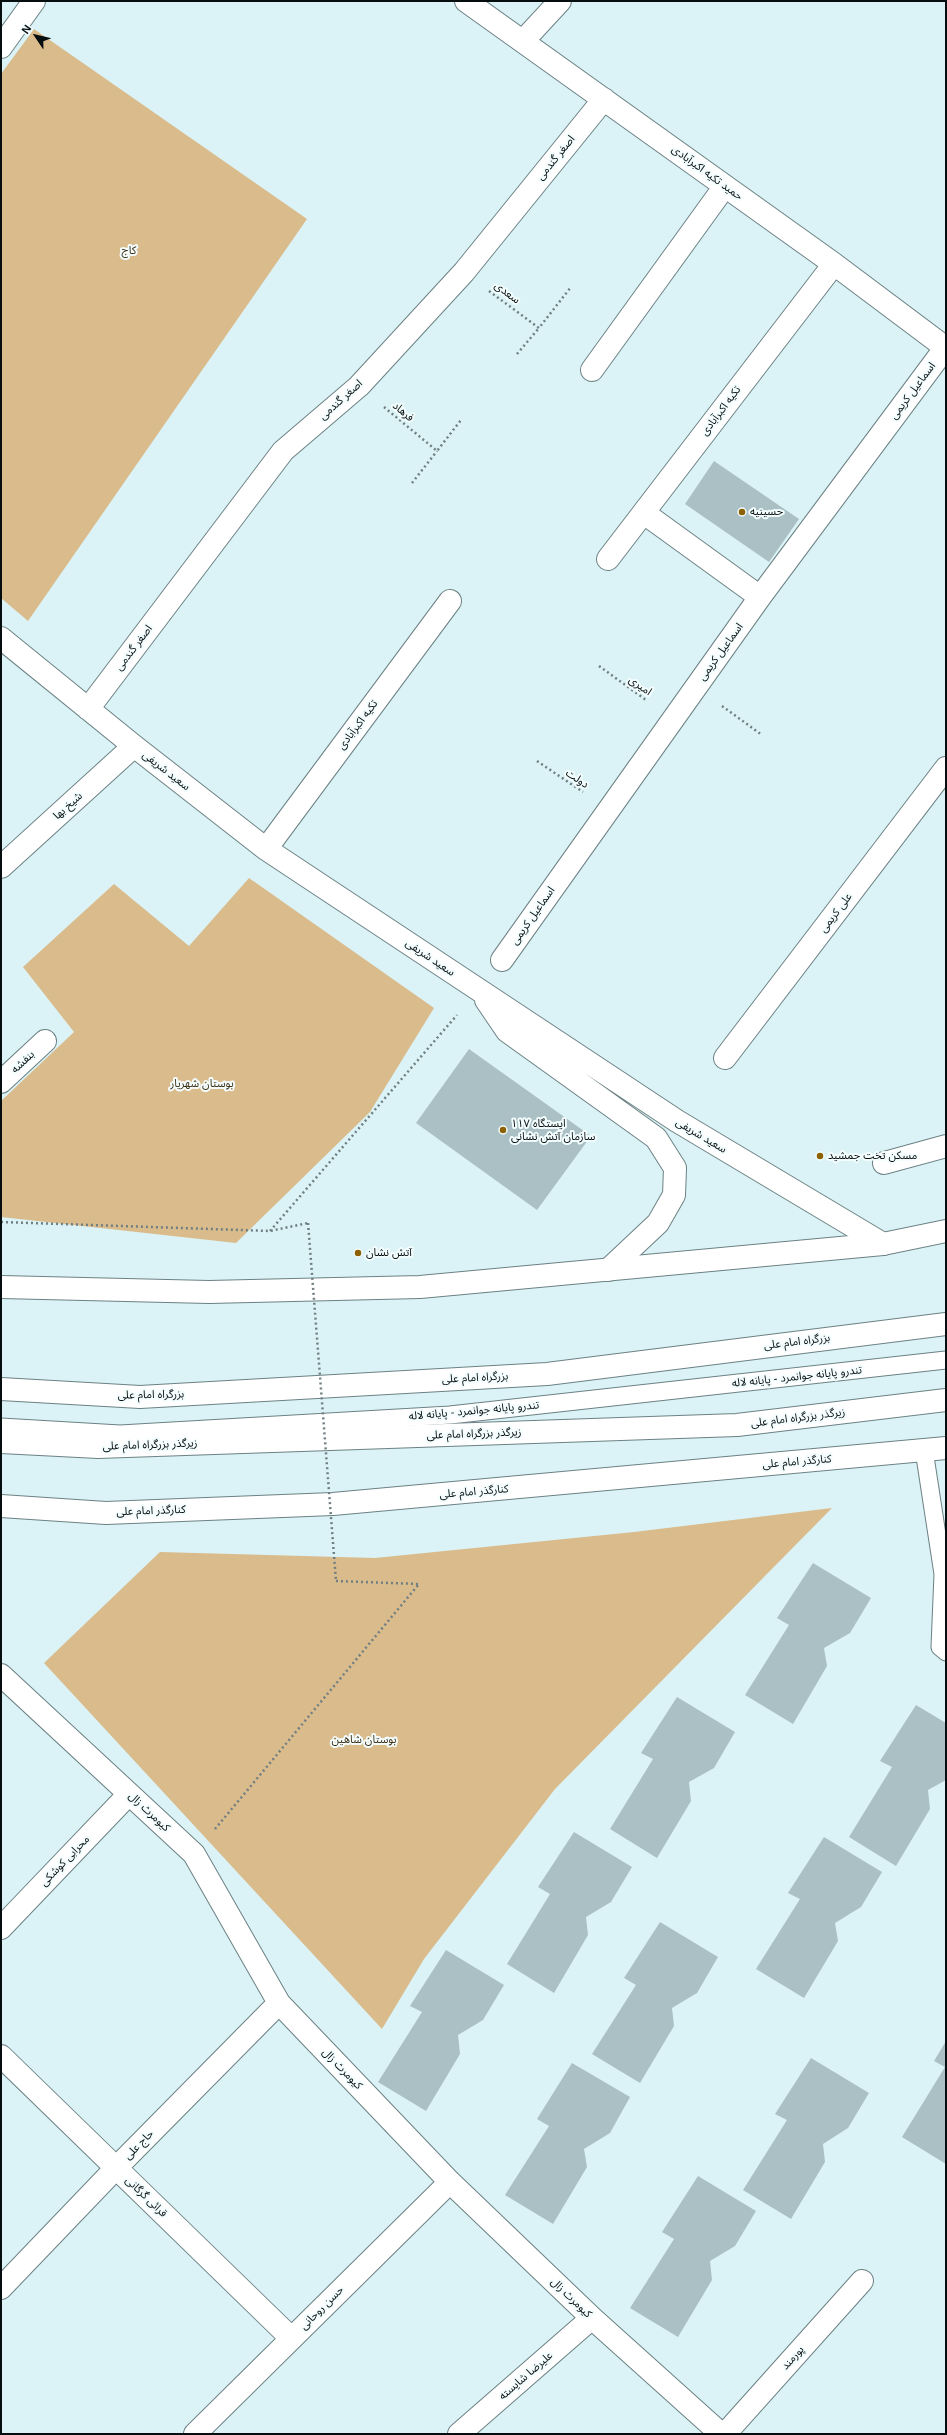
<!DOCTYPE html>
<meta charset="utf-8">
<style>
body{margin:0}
#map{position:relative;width:947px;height:2435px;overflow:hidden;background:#dbf3f6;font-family:Arial,sans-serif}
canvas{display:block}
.frame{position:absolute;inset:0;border:2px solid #060d0f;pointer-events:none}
.north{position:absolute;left:16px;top:16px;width:40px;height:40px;-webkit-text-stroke:3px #f3fdfe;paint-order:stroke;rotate:305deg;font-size:11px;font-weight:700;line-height:16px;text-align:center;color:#060d0f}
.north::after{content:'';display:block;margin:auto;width:14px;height:18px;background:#060d0f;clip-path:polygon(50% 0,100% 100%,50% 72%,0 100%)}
</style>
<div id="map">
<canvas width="947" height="2435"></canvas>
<div class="frame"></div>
<div class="north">N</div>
</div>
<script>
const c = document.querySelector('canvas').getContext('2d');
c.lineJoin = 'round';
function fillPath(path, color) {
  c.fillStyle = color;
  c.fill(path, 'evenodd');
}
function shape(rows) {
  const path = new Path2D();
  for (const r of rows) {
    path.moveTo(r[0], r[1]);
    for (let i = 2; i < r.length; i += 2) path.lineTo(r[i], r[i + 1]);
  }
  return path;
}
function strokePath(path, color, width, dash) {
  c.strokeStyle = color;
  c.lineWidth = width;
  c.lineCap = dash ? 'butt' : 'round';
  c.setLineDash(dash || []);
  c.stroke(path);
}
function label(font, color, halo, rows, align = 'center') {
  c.font = font + ' Arial,"Noto Sans Arabic",sans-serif';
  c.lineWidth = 4;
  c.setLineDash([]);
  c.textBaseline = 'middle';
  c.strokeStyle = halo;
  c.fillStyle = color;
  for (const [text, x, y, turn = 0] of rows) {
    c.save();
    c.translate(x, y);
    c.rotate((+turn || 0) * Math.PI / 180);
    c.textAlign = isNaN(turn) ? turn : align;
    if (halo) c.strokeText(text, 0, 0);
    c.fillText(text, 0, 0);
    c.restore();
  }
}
const green = shape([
 [34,29,307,219,28,621,1,598,1,74],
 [249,878,434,1008,370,1112,236,1243,1,1217,1,1101,74,1032,23,967,114,884,189,946],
 [832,1508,555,1789,424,1959,382,2029,44,1663,160,1552,375,1558,634,1532]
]);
const building = shape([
 [714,461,799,519,769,562,685,504],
 [469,1049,591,1136,537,1210,416,1123],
 [813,1563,871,1598,850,1633,824,1648,827,1666,793,1724,745,1695,789,1625,777,1618],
 [677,1697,735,1732,714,1768,689,1782,691,1801,657,1858,610,1829,653,1759,641,1753],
 [916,1705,946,1723,946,1780,928,1790,930,1809,896,1866,849,1837,892,1767,880,1761],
 [574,1832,632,1867,611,1902,586,1917,588,1935,554,1993,507,1964,550,1894,538,1887],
 [824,1837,882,1872,861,1907,835,1923,838,1941,804,1998,756,1969,800,1899,788,1893],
 [660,1922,718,1957,697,1993,672,2008,674,2026,640,2083,592,2054,636,1985,624,1978],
 [446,1950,504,1985,483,2020,458,2035,460,2054,426,2111,378,2082,422,2012,410,2006],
 [946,2041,946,2164,902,2137,945,2067,934,2061],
 [811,2058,869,2093,848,2128,823,2144,825,2162,791,2219,743,2190,787,2120,775,2114],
 [572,2063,630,2097,610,2133,584,2149,587,2167,553,2224,505,2195,549,2126,537,2119],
 [698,2176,756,2211,735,2246,710,2261,712,2280,678,2337,630,2308,674,2239,662,2232]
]);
const path = shape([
 [489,291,539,328,571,287],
 [517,354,539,328],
 [384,407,437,451,461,420],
 [412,483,437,451],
 [599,666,646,700],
 [722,706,762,735],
 [537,761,583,792],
 [1,1222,270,1231,308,1223],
 [270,1231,457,1015],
 [336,1581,419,1584],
 [215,1829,419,1584]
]);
const service = shape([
 [1,1427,120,1434,450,1415,946,1360],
 [924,1450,943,1574,940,1647,946,1652]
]);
const minor = shape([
 [466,1,834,264,946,348],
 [523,41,560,1],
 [1,47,34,1],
 [592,370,725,186],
 [644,513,760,597],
 [608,559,834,264],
 [1,638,134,746,266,849,677,1121,883,1244],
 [88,709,283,451,359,386,464,272,604,99],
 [266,849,450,601],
 [1,867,134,746],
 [502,960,760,597,946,347],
 [486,1000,507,1031,656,1138,675,1168,674,1195,658,1223,608,1270],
 [725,1058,946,768],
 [1,1082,45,1041],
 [884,1163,946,1146],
 [1,1675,194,1854,279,2003,450,2182,592,2318,721,2434],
 [1,1928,129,1794],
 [1,2056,291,2338],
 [1,2288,116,2168,279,2003],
 [195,2434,450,2182],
 [459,2434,592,2318],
 [725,2434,862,2281]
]);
const secondary = shape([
 [1,1287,209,1292,420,1287,883,1244,946,1231],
 [1,1506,106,1513,333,1504,946,1448]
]);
const trunk = shape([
 [1,1389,140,1397,547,1374,946,1324],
 [1,1442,98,1447,737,1425,946,1400]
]);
const pathBridge = shape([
 [308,1223,336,1581]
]);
const markers = [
 [742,512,4,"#8b6102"],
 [503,1130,4,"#8b6102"],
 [820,1156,4,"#8b6102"],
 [358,1253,4,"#8b6102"]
];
const streetNames = [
 ["اصغر گندمی",556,158,-51],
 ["حمید تکیه اکبرآبادی",707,173,36],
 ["سعدی",507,293,37],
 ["اسماعیل کریمی",913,391,-53],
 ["اصغر گندمی",341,400,-42],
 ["تکیه اکبرآبادی",721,411,-53],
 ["فرهاد",403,412,40],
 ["اصغر گندمی",134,648,-53],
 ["اسماعیل کریمی",721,652,-54],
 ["امیری",640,686,35],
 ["تکیه اکبرآبادی",358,725,-53],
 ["سعید شریفی",166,771,38],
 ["دولت",577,779,34],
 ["شیخ بها",68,806,-42],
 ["علی کریمی",836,913,-53],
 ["اسماعیل کریمی",533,916,-55],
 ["سعید شریفی",430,958,34],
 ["بنفشه",23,1062,-43],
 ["سعید شریفی",701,1136,31],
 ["بزرگراه امام علی",797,1342,-7],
 ["تندرو پایانه جوانمرد - پایانه لاله",797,1377,-6],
 ["بزرگراه امام علی",475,1378,-3],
 ["بزرگراه امام علی",151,1395,-1],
 ["تندرو پایانه جوانمرد - پایانه لاله",474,1411,-5],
 ["زیرگذر بزرگراه امام علی",798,1418,-7],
 ["زیرگذر بزرگراه امام علی",474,1434,-2],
 ["زیرگذر بزرگراه امام علی",150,1445,-2],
 ["کنارگذر امام علی",797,1462,-5],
 ["کنارگذر امام علی",474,1492,-5],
 ["کنارگذر امام علی",151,1511,-2],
 ["کیومرث زال",149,1812,43],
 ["محرابی کوشکی",65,1861,-46],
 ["کیومرث زال",342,2069,46],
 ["حاج علی",139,2145,-45],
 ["قرائی گرگانی",146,2197,44],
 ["کیومرث زال",571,2298,44],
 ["حسن روحانی",322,2308,-45],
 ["پورمند",793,2358,-48],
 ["علیرضا شایسته",526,2376,-41]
];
const parkNames = [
 ["کاج",129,251],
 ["بوستان شهریار",202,1084],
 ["بوستان شاهین",364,1740]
];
const poiNames = [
 ["حسینیه",750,512],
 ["ایستگاه ۱۱۷",511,1124],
 ["سازمان آتش نشانی",511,1137],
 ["مسکن تخت جمشید",828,1156],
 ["آتش نشان",366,1253]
];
fillPath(green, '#dabb8b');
fillPath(building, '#aac0c4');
strokePath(service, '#6c8184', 19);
strokePath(minor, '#6c8184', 24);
strokePath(secondary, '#6c8184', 24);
strokePath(trunk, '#6c8184', 24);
strokePath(path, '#707f82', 2.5, [2, 3]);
strokePath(service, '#fff', 17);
strokePath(minor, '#fff', 22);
strokePath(secondary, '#fff', 22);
strokePath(trunk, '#fff', 22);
strokePath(pathBridge, '#707f82', 2.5, [2, 3]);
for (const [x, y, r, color] of markers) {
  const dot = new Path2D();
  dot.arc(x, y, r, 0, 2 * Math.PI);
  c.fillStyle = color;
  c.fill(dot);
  strokePath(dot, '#f3fdfe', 1.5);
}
label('11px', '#060d0f', '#f3fdfe', streetNames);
label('11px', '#3f2f14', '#f3fdfe', parkNames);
label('11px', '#060d0f', '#f3fdfe', poiNames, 'left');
</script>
